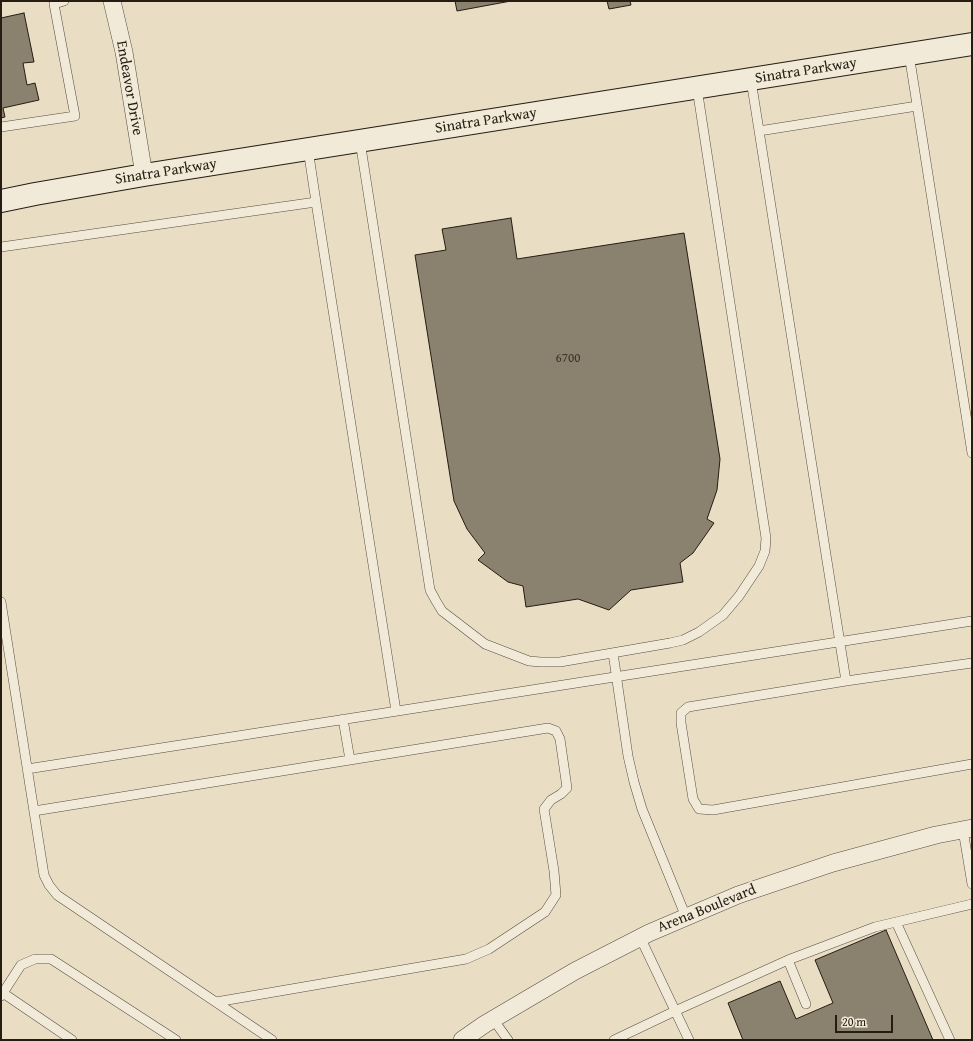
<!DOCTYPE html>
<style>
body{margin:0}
#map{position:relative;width:973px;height:1041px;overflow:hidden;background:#e9dec4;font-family:"Gentium Book Plus",serif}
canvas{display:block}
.frame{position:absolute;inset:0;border:2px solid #251c12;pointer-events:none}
.scale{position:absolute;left:835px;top:1015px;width:58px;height:18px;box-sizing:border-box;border:2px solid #251c12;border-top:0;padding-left:5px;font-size:12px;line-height:14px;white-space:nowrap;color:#251c12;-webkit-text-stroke:3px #f1ead9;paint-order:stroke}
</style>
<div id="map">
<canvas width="973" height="1041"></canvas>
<div class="frame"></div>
<div class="scale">20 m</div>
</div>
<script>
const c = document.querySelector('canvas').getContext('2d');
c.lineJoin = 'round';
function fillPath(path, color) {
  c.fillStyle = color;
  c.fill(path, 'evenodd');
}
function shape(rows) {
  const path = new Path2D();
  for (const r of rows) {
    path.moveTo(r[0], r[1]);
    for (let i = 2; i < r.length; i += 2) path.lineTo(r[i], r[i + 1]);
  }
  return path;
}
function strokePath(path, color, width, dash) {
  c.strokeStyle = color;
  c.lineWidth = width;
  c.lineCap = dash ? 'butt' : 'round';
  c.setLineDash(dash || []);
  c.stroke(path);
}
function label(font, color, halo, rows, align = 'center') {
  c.font = font + ' "Gentium Book Plus",serif';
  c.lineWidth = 3.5;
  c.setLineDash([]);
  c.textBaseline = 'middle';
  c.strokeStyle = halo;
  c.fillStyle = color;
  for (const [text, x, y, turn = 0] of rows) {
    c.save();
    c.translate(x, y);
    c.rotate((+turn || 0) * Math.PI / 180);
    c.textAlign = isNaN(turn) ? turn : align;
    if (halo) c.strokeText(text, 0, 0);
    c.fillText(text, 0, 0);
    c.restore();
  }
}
const building = shape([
 [455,1,511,1,457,11,455,1],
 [607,1,630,1,631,5,609,9,607,1],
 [24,13,34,62,23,63,27,85,35,83,39,100,3,108,5,117,1,118,1,18,24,13],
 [511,218,517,259,684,233,720,459,717,490,707,519,714,523,693,553,680,563,683,582,631,590,609,610,578,599,526,607,523,586,508,582,478,560,485,553,467,529,454,501,415,255,446,250,442,229,511,218],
 [886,930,933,1040,743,1040,728,1003,780,981,796,1019,833,1003,815,960,886,930]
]);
const lane = shape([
 [909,54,972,453],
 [751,80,846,681,688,707,681,713,681,723,693,799,699,809,713,810,972,764],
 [1,127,75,116,54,4,64,1],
 [759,131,917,106],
 [360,141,430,590,436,601,442,611,485,644,529,661,541,662,560,662,670,643,683,640,699,632,723,615,739,596,759,566,765,551,766,538,697,88],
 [308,149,316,202],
 [1,247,316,202,396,711],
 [1,602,44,875,49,885,57,895,272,1040],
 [613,653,628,756,634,782,642,809,686,917],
 [846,681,972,663],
 [343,719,350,760],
 [27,769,972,621],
 [34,811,548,728,556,731,560,739,567,788,561,794,551,800,544,809,554,871,556,895,545,912,489,949,466,959,216,1002],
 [963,830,972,884],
 [896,922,950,1040],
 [640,937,689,1040],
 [788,960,806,1004],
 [3,993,72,1040],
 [1,996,21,965,35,959,51,959,176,1040],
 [493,1019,508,1040],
 [614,1040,675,1011,788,960,875,927,972,904]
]);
const street = shape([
 [112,1,124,52,144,175],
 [462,1040,485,1024,575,971,649,933,738,895,833,863,936,835,972,828]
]);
const secondary = shape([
 [1,201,35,194,144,175,972,44]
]);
const numberNames = [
 ["6700",568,359]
];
const streetNames = [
 ["Sinatra Parkway",806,71,-9],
 ["Endeavor Drive",129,88,80],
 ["Sinatra Parkway",486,121,-9],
 ["Sinatra Parkway",166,172,-9],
 ["Arena Boulevard",707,909,-22]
];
fillPath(building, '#8b816f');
strokePath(building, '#251c12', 1);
strokePath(lane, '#564c3e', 10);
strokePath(street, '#564c3e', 18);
strokePath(secondary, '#251c12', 24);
strokePath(lane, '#f1ead9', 9);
strokePath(street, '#f1ead9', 17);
strokePath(secondary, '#f1ead9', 22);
label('13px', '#3e3529', null, numberNames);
label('15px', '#251c12', '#f1ead9', streetNames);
</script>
